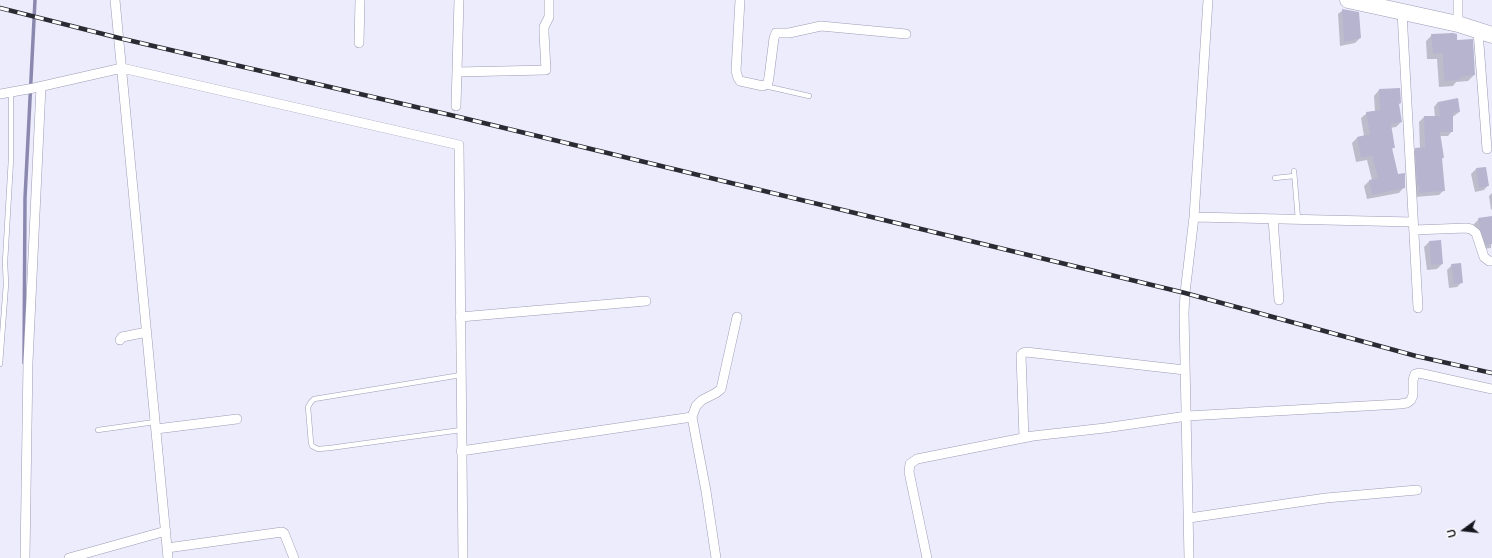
<!DOCTYPE html>
<style>
body{margin:0}
#map{position:relative;width:1492px;height:558px;overflow:hidden;background:#edecfd;font-family:"Varela Round",sans-serif}
canvas{display:block}
.north{position:absolute;left:1444px;top:510px;width:40px;height:40px;-webkit-text-stroke:3px #fff;paint-order:stroke;rotate:255deg;font-size:11px;font-weight:700;line-height:16px;text-align:center;color:#15151e}
.north::after{content:'';display:block;margin:auto;width:14px;height:18px;background:#15151e;clip-path:polygon(50% 0,100% 100%,50% 72%,0 100%)}
</style>
<div id="map">
<canvas width="1492" height="558"></canvas>
<div class="north">U</div>
</div>
<script>
const c = document.querySelector('canvas').getContext('2d');
c.lineJoin = 'round';
function fillPath(path, color) {
  c.fillStyle = color;
  c.fill(path, 'evenodd');
}
function shape(rows) {
  const path = new Path2D();
  for (const r of rows) {
    path.moveTo(r[0], r[1]);
    for (let i = 2; i < r.length; i += 2) path.lineTo(r[i], r[i + 1]);
  }
  return path;
}
function strokePath(path, color, width, dash) {
  c.strokeStyle = color;
  c.lineWidth = width;
  c.lineCap = dash ? 'butt' : 'round';
  c.setLineDash(dash || []);
  c.stroke(path);
}
const shadow = shape([
 [1343,10,1360,38,1355,43,1340,46,1338,14],
 [1432,35,1456,41,1474,75,1468,81,1456,82,1453,86,1439,87,1437,59,1427,59,1426,41],
 [1379,90,1398,105,1401,122,1396,127,1390,128,1394,147,1391,150,1398,175,1404,187,1399,193,1367,199,1364,186,1369,181,1372,180,1367,160,1356,162,1352,143,1357,138,1364,136,1361,118,1367,113,1375,111,1374,96],
 [1438,102,1459,112,1454,116,1452,117,1452,131,1448,136,1440,136,1443,158,1441,159,1444,190,1439,195,1415,197,1411,154,1416,149,1420,148,1419,122,1424,117,1435,117,1434,107],
 [1485,168,1488,185,1484,190,1475,192,1471,174,1476,169],
 [1492,193,1492,209,1491,210,1489,196],
 [1479,219,1492,223,1491,248,1482,249,1476,234,1474,224],
 [1429,242,1442,264,1437,269,1427,270,1424,247],
 [1452,265,1462,282,1457,287,1449,288,1447,270]
]);
const stream = shape([
 [24,363,25,198,35,0]
]);
const building = shape([
 [1342,9,1359,12,1361,38,1344,42],
 [1453,33,1457,34,1457,40,1473,39,1475,75,1460,77,1460,80,1444,81,1443,53,1433,54,1431,34],
 [1400,88,1401,103,1399,104,1402,122,1391,124,1395,148,1392,148,1398,174,1405,173,1405,188,1372,195,1369,180,1378,178,1372,156,1361,158,1357,137,1370,134,1366,112,1380,110,1379,89],
 [1458,98,1460,112,1453,113,1453,132,1440,132,1444,158,1442,158,1445,191,1419,193,1419,185,1417,185,1415,148,1425,147,1424,116,1440,116,1438,102],
 [1486,167,1489,186,1479,188,1476,168],
 [1492,216,1492,244,1486,245,1480,228,1478,218],
 [1441,240,1443,264,1431,265,1429,241],
 [1461,263,1463,283,1454,284,1451,264]
]);
const service = shape([
 [765,86,809,96],
 [1294,171,1298,219],
 [1275,178,1294,176],
 [0,364,6,284,5,262,11,159,11,92],
 [461,375,314,399,311,402,308,407,311,443,312,446,318,449,330,448,461,430],
 [98,430,155,422]
]);
const minor = shape([
 [115,0,168,558],
 [740,0,736,71,738,78,740,81,763,86,768,83,769,77,774,38,776,33,789,33,821,26,906,34],
 [1402,12,1418,308],
 [1458,24,1458,0],
 [1478,31,1487,149],
 [359,43,360,0],
 [457,72,546,70,544,33,544,27,549,17,549,0],
 [0,94,34,88,122,68,459,145,463,558],
 [456,106,459,0],
 [1194,217,1413,222],
 [1273,219,1279,300],
 [1414,230,1466,228,1471,229,1476,233,1484,257,1489,261,1492,261],
 [460,317,646,301],
 [120,340,122,337,147,332],
 [156,429,237,419],
 [1024,438,1021,355,1023,353,1026,352,1185,370],
 [461,451,692,417],
 [1189,518,1326,498,1417,490],
 [167,548,282,532,284,533,294,558],
 [25,558,28,362,41,87],
 [69,558,166,531],
 [716,558,706,491,692,417,696,406,702,400,716,393,721,389,737,317],
 [927,558,909,472,910,464,917,459,1033,436,1105,428,1187,416,1400,404,1407,403,1411,400,1413,395,1413,380,1415,374,1419,373,1492,389],
 [1189,558,1184,313,1185,293,1194,217,1208,0]
]);
const trunk = shape([
 [1348,0,1458,24,1492,35]
]);
const rail = shape([
 [0,8,119,38,459,117,1185,293,1416,356,1492,373]
]);
fillPath(shadow, '#0003');
strokePath(stream, '#8b88af', 3.5);
fillPath(building, '#b6b4ce');
strokePath(service, '#9c9bb4', 5.5);
strokePath(minor, '#9c9bb4', 10);
strokePath(trunk, '#9c9bb4', 17);
strokePath(service, '#fff', 4.5);
strokePath(minor, '#fff', 9);
strokePath(trunk, '#fff', 16);
strokePath(rail, '#2b2b34', 4.5);
strokePath(rail, '#fff', 3, [9]);
</script>
